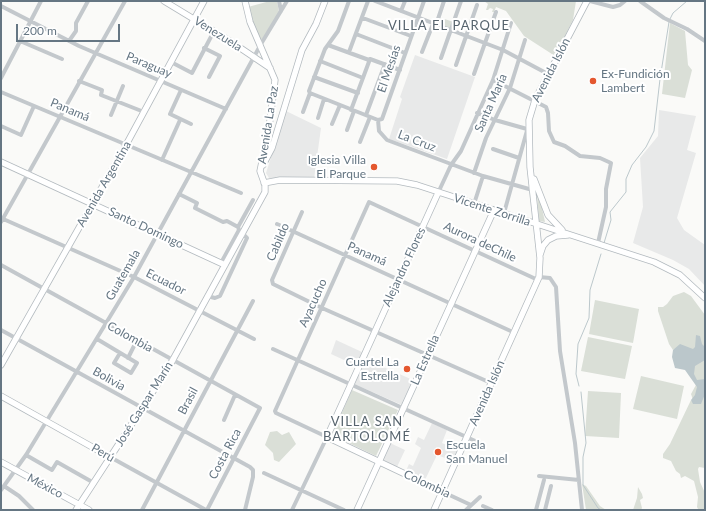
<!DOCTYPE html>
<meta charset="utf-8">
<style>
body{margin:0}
#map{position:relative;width:706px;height:511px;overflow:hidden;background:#fafaf8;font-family:Lato,sans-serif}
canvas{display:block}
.frame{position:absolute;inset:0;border:2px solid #657683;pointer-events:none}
.scale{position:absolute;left:16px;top:24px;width:104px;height:18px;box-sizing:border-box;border:2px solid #657683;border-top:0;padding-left:5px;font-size:12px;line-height:14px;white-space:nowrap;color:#657683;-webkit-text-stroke:3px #fff;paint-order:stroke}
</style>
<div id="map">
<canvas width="706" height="511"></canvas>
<div class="frame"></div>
<div class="scale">200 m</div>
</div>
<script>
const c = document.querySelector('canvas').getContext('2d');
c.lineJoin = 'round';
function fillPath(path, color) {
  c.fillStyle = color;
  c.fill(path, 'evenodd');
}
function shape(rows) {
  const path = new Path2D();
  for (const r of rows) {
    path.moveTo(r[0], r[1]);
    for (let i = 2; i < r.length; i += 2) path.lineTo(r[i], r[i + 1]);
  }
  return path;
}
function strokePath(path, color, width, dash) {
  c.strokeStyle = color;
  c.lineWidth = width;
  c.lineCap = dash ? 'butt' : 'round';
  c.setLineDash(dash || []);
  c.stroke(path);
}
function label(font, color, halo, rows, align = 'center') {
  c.font = font + ' Lato,sans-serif';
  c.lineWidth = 4;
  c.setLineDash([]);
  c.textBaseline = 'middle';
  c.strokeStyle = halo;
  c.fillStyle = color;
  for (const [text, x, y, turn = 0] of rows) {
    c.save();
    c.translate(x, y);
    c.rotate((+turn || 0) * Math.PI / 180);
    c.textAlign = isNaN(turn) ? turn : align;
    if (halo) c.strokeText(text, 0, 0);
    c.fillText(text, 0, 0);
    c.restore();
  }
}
const built = shape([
 [415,55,475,77,447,159,389,139,402,99,400,97],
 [659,110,696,116,687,150,696,153,677,218,684,230,705,245,705,286,689,269,673,260,633,243,643,207,640,158,658,136],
 [286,111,321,128,314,179,269,178,266,173],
 [336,340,362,352,357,366,331,354],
 [365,359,413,380,402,405,354,384],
 [432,423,447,430,442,443,459,451,453,461,437,455,424,482,405,473,409,464,413,466,421,448,415,444,418,437,424,440],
 [390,443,405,450,397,467,383,460]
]);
const green = shape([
 [270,1,277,1,279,12,261,41,251,20,248,7],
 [484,1,576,1,573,20,555,56,524,36,506,11,496,7,494,12,492,12,493,9,490,8,488,10,486,10,488,4],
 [438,17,454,22,451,30,436,25],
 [670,23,685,31,688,65,692,70,685,98,662,94],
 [537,194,540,199,545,222,539,221],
 [684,292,691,296,705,315,705,468,699,467,698,469,700,482,705,493,705,510,698,509,697,507,698,497,694,481,685,476,681,478,680,474,676,471,671,461,663,458,663,454,670,444,691,400,694,403,691,394,697,383,675,349,673,350,669,344,658,311,658,307,663,307,667,304,673,296],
 [595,300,639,309,633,343,589,334],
 [588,337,632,346,625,379,581,371],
 [641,376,684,386,677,419,633,409],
 [352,390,398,410,376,456,332,435],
 [588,391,621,393,619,438,585,436],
 [277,431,282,435,289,432,296,444,279,462,274,460,273,453,265,445,270,432],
 [582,484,586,486,600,506,606,510,586,510],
 [638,487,642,494,643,498,640,500,642,508,641,510,633,510,637,498]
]);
const water = shape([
 [696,335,700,336,702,344,705,347,705,360,695,366,694,374,697,380,705,379,705,394,701,404,693,404,691,400,695,395,697,387,685,370,675,368,672,357,673,350,680,344,693,349,695,347]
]);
const stream = shape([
 [670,19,673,13,687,1],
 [604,243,611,220,610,212,626,192,626,179,632,165,646,147,654,131,660,79,669,22],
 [579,386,576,374,578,344,589,318,590,290,601,254],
 [581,392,586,443,583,457,583,485,598,508,601,510]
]);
const street = shape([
 [279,1,281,11],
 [375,1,503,50,548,74],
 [590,1,613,7,620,5,625,1],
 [640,1,664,18,687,29,705,41],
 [1,6,79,46,226,109],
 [401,11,405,1],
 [363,18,411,36],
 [436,25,444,1],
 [356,34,405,53],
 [20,41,62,59],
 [69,41,76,31,76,23,88,1],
 [328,45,369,60],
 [204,48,220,56,209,77],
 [349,52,368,1],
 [422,52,433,24],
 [441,58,461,1],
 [320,61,363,78],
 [171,62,192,73,214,31],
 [456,65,477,5],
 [474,74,496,12],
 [314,77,358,93],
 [1,78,41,1],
 [493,80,546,107,548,113,549,131,554,142,565,146,580,156,600,158,611,163,606,189,606,207,598,243],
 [79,81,102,90,101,95,144,112],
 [181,90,170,114,191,124],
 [1,92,241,193],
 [310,93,378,120],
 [351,110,370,59,400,70],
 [303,112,310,93,309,91,325,49,338,31,349,1],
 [477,113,495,120,527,129],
 [111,115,123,86],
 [366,115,385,64],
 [318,118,324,99],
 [378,120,379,131,387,140,483,176,529,189,532,187],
 [378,120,382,119,424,1],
 [332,124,340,105],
 [1,126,21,135,34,106],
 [347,130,354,111],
 [360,142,370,117],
 [493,149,519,158],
 [162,160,180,120],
 [474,173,486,138,510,88,525,40],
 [438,193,451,165,461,151,493,80,511,23],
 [179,194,197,203,195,208,223,222,227,221,238,227,239,230,221,263],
 [474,204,483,176],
 [302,212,272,280,273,284,322,308,491,383],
 [504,213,528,127],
 [1,218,134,277,254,339],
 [1,222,125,1],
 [277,224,515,333],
 [238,227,253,200],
 [1,265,260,408,207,510],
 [539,277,550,278,556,287,560,351,575,443,582,510],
 [207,296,215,298,220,296,247,238,243,234],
 [1,330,250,467,253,470,253,477,245,510],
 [97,339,137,363,131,373,114,363,120,353],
 [273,349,484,445],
 [128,358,137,340],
 [224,420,235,395],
 [26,455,52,470,57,462,94,483],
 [110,457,206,510],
 [264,473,344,510],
 [539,476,579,480],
 [4,486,19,496,33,510],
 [1,490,26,455,134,277,261,44,287,1],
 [443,492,471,505],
 [483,506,492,510],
 [142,510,253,301],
 [292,510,327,437,276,413,275,411,369,202,538,280],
 [466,510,480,497],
 [536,510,544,480],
 [545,510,551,486]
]);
const secondary = shape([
 [164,1,230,41,270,68],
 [1,162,225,265],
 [263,165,272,148,302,50,316,24,325,1],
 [534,179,548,215,562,230],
 [264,183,280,180,397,181,417,185,654,262,680,275,705,298],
 [438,193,327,437,443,492],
 [540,255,543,246,548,240,556,236,568,235],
 [1,365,126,145,204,1],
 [1,396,110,457],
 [1,462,89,510],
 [76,510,170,365,265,192,265,185,260,171,269,128,275,80,250,22,245,1],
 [357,510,494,210],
 [434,510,539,277,540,258,530,167,529,120,535,100,587,1]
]);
const markers = [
 [593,81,4,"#e4572e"],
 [374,167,4,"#e4572e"],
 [407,369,4,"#e4572e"],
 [438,452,4,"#e4572e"]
];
const streetNames = [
 ["Venezuela",218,34,32],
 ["Paraguay",149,65,23],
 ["El Mesías",389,69,-71],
 ["Avenida Islón",551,70,-63],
 ["Santa María",491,103,-66],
 ["Panamá",70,110,23],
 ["Avenida La Paz",268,125,-81],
 ["La Cruz",417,141,21],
 ["Avenida Argentina",104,184,-60],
 ["Vicente Zorrilla",492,210,18],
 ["Santo Domingo",146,228,25],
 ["Cabildo",278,242,-67],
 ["Aurora deChile",480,242,25],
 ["Panamá",367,254,24],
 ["Alejandro Flores",404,267,-65],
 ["Guatemala",123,275,-60],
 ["Ecuador",166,282,27],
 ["Ayacucho",313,303,-66],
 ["Colombia",130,337,29],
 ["La Estrella",425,360,-66],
 ["Bolivia",109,379,29],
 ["Avenida Islón",487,393,-66],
 ["Brasil",188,401,-62],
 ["José Gaspar Marín",144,404,-58],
 ["Perú",103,453,30],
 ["Costa Rica",225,454,-62],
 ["Colombia",427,484,25],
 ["México",45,486,28]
];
const poiNames = [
 ["Ex-Fundición",601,74],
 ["Lambert",601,88],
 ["Iglesia Villa",366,160,"right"],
 ["El Parque",366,174,"right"],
 ["Cuartel La",399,362,"right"],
 ["Estrella",399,376,"right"],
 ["Escuela",446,445],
 ["San Manuel",446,459]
];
const neighbourhoodNames = [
 ["VILLA EL PARQUE",449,26],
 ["VILLA SAN",367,422],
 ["BARTOLOMÉ",367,437]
];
fillPath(built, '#e8e9e9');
fillPath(green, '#dadfd7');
fillPath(water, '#bbc7cb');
strokePath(stream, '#bbc7cb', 1);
strokePath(secondary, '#b3babf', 7);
strokePath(street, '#c3c8cc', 4);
strokePath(secondary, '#fff', 5.5);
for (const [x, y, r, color] of markers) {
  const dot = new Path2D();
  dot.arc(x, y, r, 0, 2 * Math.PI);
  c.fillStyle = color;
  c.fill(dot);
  strokePath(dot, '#fff', 1.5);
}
label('12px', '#657683', '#fff', streetNames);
label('12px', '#657683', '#fff', poiNames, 'left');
c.letterSpacing = '1px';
label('13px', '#57646e', '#fff', neighbourhoodNames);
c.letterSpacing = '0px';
</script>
